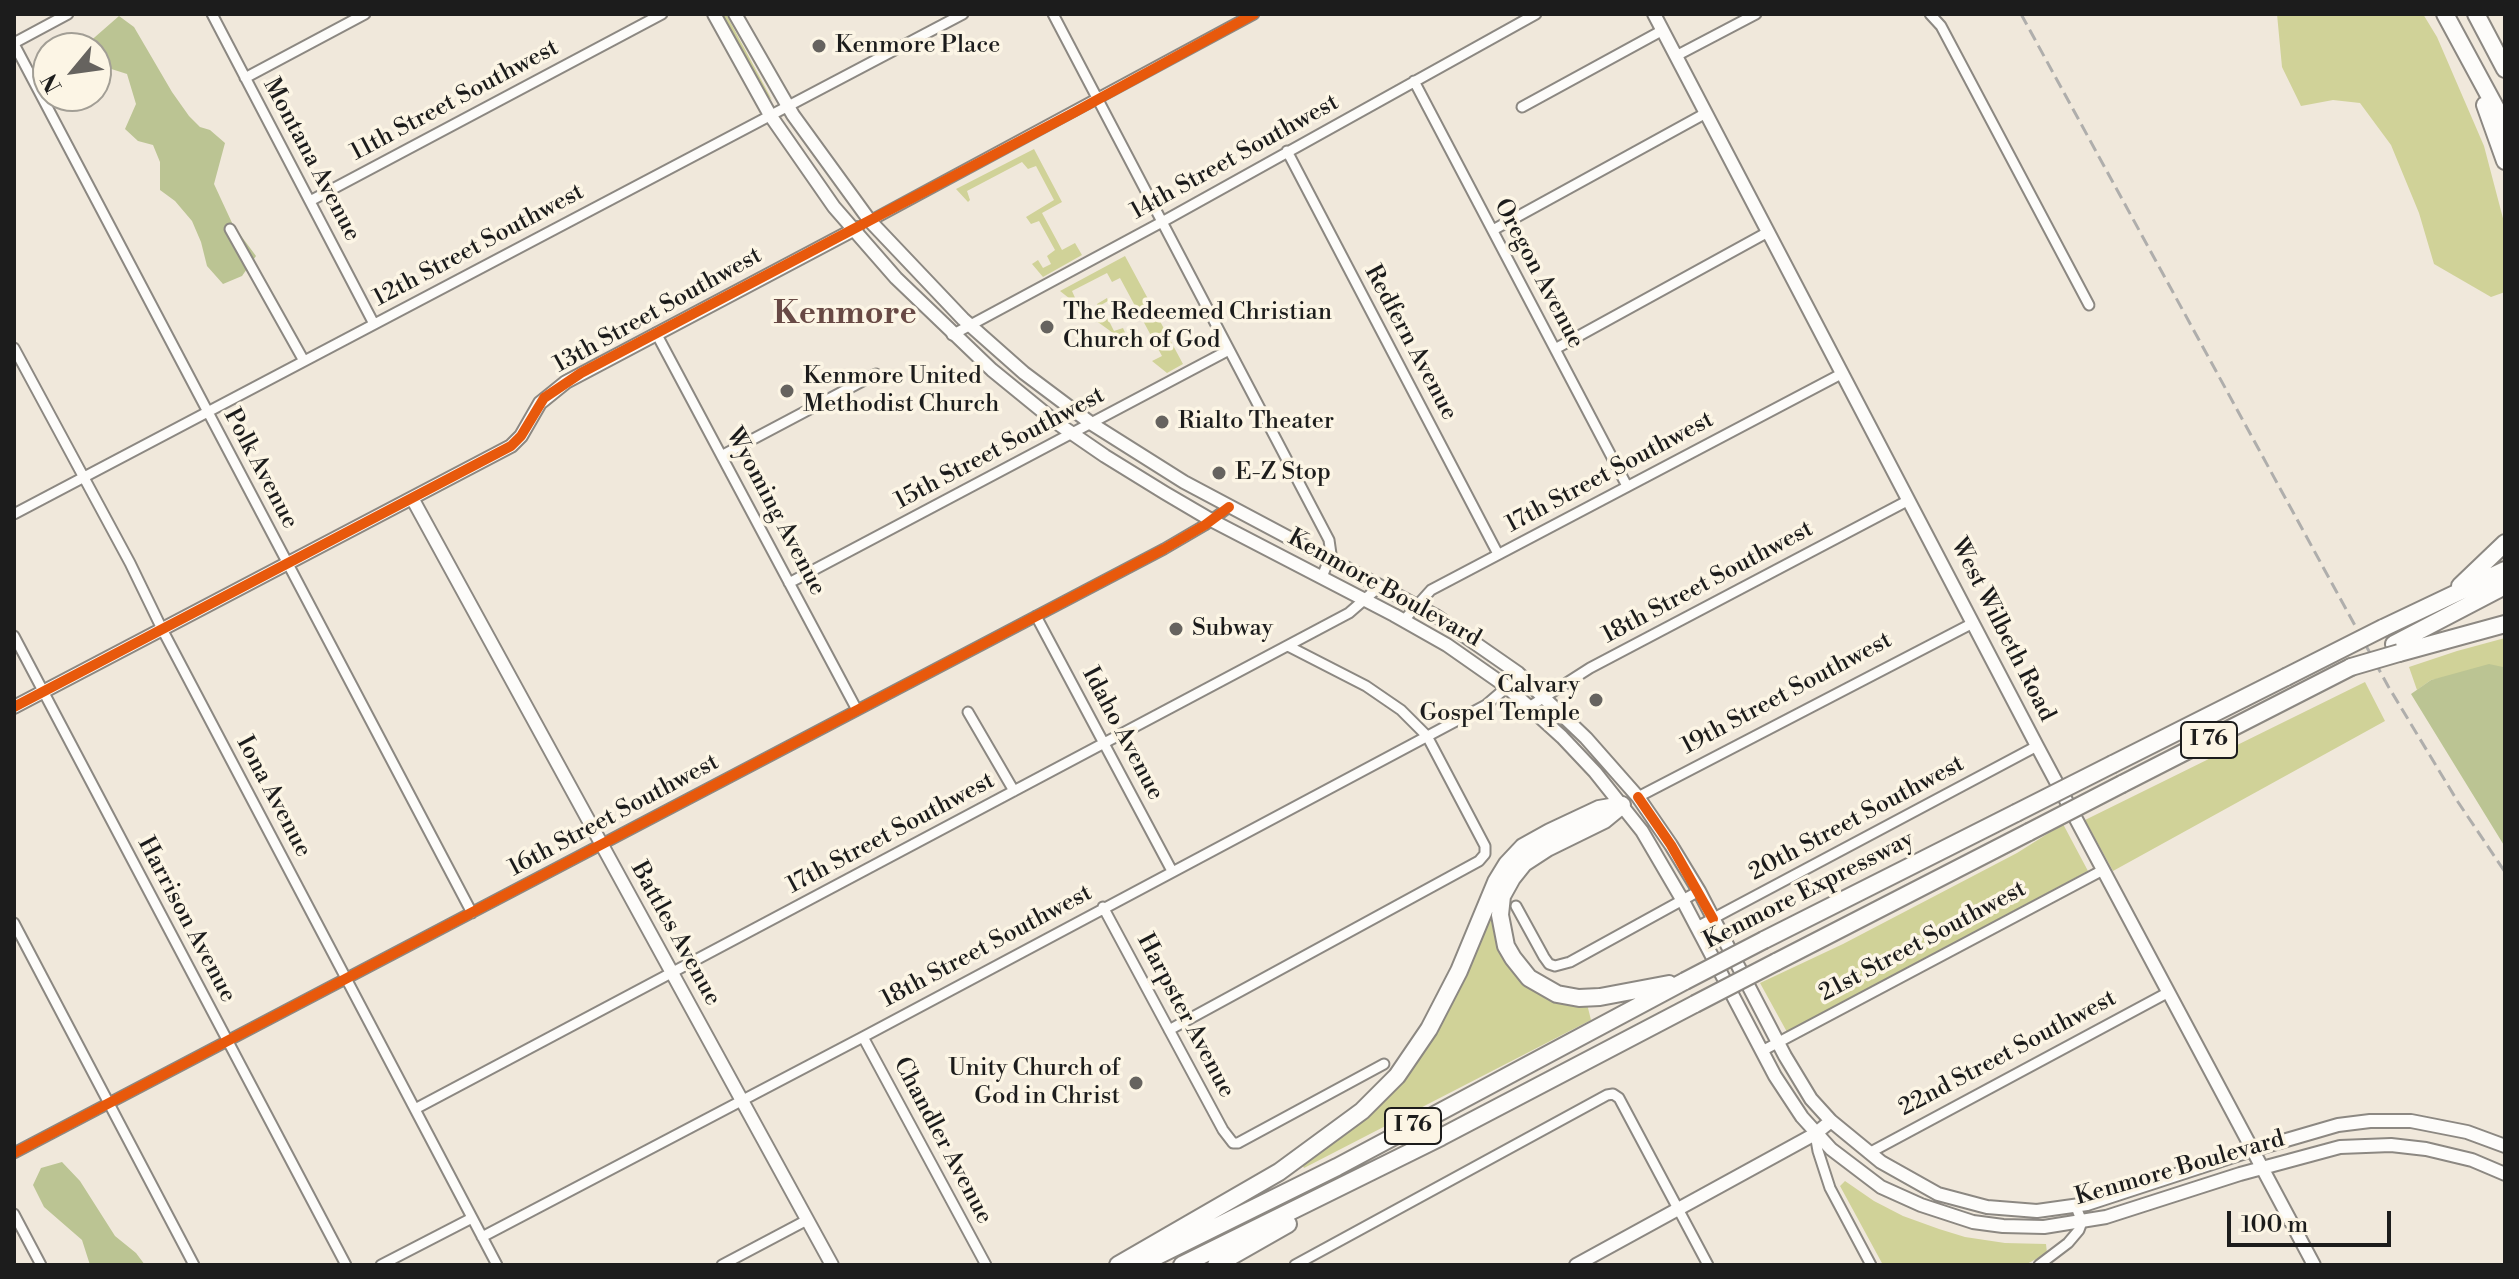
<!DOCTYPE html>
<style>
body{margin:0}
#map{position:relative;width:2519px;height:1279px;overflow:hidden;background:#f0e8db;font-family:"Libre Bodoni",serif}
canvas{display:block}
.frame{position:absolute;inset:0;border:16px solid #1c1c1c;pointer-events:none}
.north{position:absolute;left:32px;top:32px;width:80px;height:80px;box-sizing:border-box;background:#fcf5e5;border:2px solid #a29e95;border-radius:50%;rotate:241deg;font-size:22px;font-weight:700;line-height:32px;text-align:center;color:#1c1c1c}
.north::after{content:'';display:block;margin:auto;width:28px;height:36px;background:#66635f;clip-path:polygon(50% 0,100% 100%,50% 72%,0 100%)}
.scale{position:absolute;left:2227px;top:1211px;width:164px;height:36px;box-sizing:border-box;border:4px solid #1c1c1c;border-top:0;padding-left:10px;font-size:24px;line-height:28px;white-space:nowrap;color:#1c1c1c;-webkit-text-stroke:6px #fcf5e5;paint-order:stroke}
</style>
<div id="map">
<canvas width="2519" height="1279"></canvas>
<div class="frame"></div>
<div class="north">N</div>
<div class="scale">100 m</div>
</div>
<script>
const c = document.querySelector('canvas').getContext('2d');
c.lineJoin = 'round';
function fillPath(path, color) {
  c.fillStyle = color;
  c.fill(path, 'evenodd');
}
function shape(rows) {
  const path = new Path2D();
  for (const r of rows) {
    path.moveTo(r[0], r[1]);
    for (let i = 2; i < r.length; i += 2) path.lineTo(r[i], r[i + 1]);
  }
  return path;
}
function strokePath(path, color, width, dash) {
  c.strokeStyle = color;
  c.lineWidth = width;
  c.lineCap = dash ? 'butt' : 'round';
  c.setLineDash(dash || []);
  c.stroke(path);
}
function label(font, color, halo, rows, align = 'center') {
  c.font = font + ' "Libre Bodoni",serif';
  c.lineWidth = 7;
  c.setLineDash([]);
  c.textBaseline = 'middle';
  c.strokeStyle = halo;
  c.fillStyle = color;
  for (const [text, x, y, turn = 0] of rows) {
    c.save();
    c.translate(x, y);
    c.rotate((+turn || 0) * Math.PI / 180);
    c.textAlign = isNaN(turn) ? turn : align;
    if (halo) c.strokeText(text, 0, 0);
    c.fillText(text, 0, 0);
    c.restore();
  }
}
const green = shape([
 [720,14,726,14,772,100,763,91],
 [2277,14,2423,14,2437,37,2484,146,2505,226,2505,292,2491,297,2434,264,2419,213,2391,145,2360,103,2333,100,2301,106,2282,67],
 [1034,149,1062,202,1042,213,1062,250,1075,243,1082,255,1043,277,1032,264,1038,260,1043,268,1051,264,1047,256,1055,250,1039,221,1031,224,1026,217,1054,200,1036,166,1028,169,1022,162,967,191,970,200,968,202,956,189],
 [1125,256,1183,364,1167,373,1152,361,1162,356,1120,278,1112,282,1107,273,1072,291,1076,300,1074,302,1060,291],
 [1107,298,1108,301,1101,305,1114,331,1123,328,1131,346,1084,312,1087,308,1092,314,1099,310,1097,304],
 [2505,638,2505,675,2502,667,2431,680,2417,690,2409,667,2457,651],
 [2365,682,2385,721,2113,871,2085,820],
 [2063,824,2088,871,1787,1032,1760,983,1843,944,2017,853],
 [1495,898,1505,961,1523,984,1550,1001,1587,1004,1591,1020,1304,1168,1301,1163,1342,1137,1389,1095,1429,1040],
 [1845,1181,1874,1201,1903,1216,1939,1229,1965,1237,2005,1243,2046,1244,2047,1253,2025,1265,1883,1265,1840,1186]
]);
const forest = shape([
 [119,16,134,27,172,92,189,116,200,127,210,130,225,143,214,184,233,225,256,256,242,276,223,284,207,266,201,242,192,221,175,201,160,190,160,162,153,145,138,141,125,129,136,104,127,74,102,66,96,57,96,48,89,48,87,44],
 [2489,664,2503,667,2505,675,2505,847,2411,694,2431,680],
 [62,1162,80,1181,115,1236,136,1253,145,1265,90,1265,82,1240,44,1207,33,1185,41,1168]
]);
const street = shape([
 [212,14,374,324],
 [1053,14,1329,540,1331,554,1322,577],
 [1930,14,1941,26,2089,305],
 [14,43,68,14],
 [14,44,472,913],
 [1676,56,1756,14],
 [245,78,365,14],
 [1414,81,1627,486],
 [1522,107,1663,30],
 [1287,151,1498,554],
 [310,201,662,14],
 [870,221,1254,14],
 [230,229,304,361],
 [1493,230,1706,113],
 [656,333,857,710],
 [952,335,1162,222,1536,14],
 [14,348,130,563,162,629,497,1265],
 [1555,349,1768,232],
 [723,455,876,374],
 [14,514,963,14],
 [789,583,1229,350],
 [1036,616,1172,871],
 [1404,620,1431,590,1843,373],
 [14,636,346,1265],
 [1529,707,1590,668,1909,500],
 [968,712,1014,791],
 [1638,797,1973,623],
 [1516,906,1544,957,1549,964,1555,966,1570,962,1699,891],
 [1103,907,1223,1130,1233,1143,1238,1143,1384,1064],
 [14,923,194,1265],
 [1697,927,2037,746],
 [1169,1030,1479,861,1485,854,1485,846,1427,736,1401,710,1366,686,1288,646],
 [863,1037,986,1265],
 [1762,1051,2103,870],
 [415,1109,1349,613,1380,586],
 [1815,1134,1818,1151,1830,1188,1871,1265],
 [14,1153,1164,549,1205,525,1229,507],
 [1869,1153,2167,993],
 [14,1214,41,1265],
 [482,1237,863,1037,1486,705,1507,687],
 [381,1265,472,1218],
 [722,1265,807,1220],
 [1295,1265,1607,1095,1613,1094,1619,1098,1708,1265],
 [2039,1265,2068,1243,2079,1230,2082,1222,2076,1207]
]);
const secondary = shape([
 [714,14,770,115,834,207,896,278,992,370,1057,423,1105,456,1165,493,1211,520,1394,615,1447,645,1507,687,1562,737,1595,772,1642,831,1683,901,1775,1076,1802,1117,1831,1149,1881,1187,1921,1205,1973,1222,2003,1226,2044,1227,2106,1217,2240,1174,2340,1147,2391,1145,2426,1149,2472,1160,2505,1174],
 [735,14,793,115,870,221,963,319,1024,373,1092,424,1184,482,1436,616,1518,673,1586,738,1638,797,1671,845,1699,891,1785,1056,1811,1099,1831,1121,1881,1162,1938,1194,1987,1207,2037,1211,2087,1204,2252,1150,2338,1125,2370,1121,2411,1121,2467,1132,2505,1146],
 [1654,14,2037,746,2314,1265],
 [412,498,832,1265],
 [14,707,511,446,521,436,540,403,566,382,857,228],
 [1576,1265,1815,1134,1831,1121]
]);
const highway = shape([
 [2445,14,2505,125],
 [2476,14,2505,69],
 [2485,105,2505,161],
 [2460,586,2505,543],
 [2383,628,2505,570],
 [2394,644,2505,586],
 [2399,653,2505,624],
 [2113,764,2286,677],
 [2122,784,2351,667],
 [1621,806,1604,820,1547,848,1524,863,1512,878,1502,896,1500,915,1506,946,1513,958,1529,978,1557,994,1579,998,1600,997,1669,984],
 [1764,940,2016,813],
 [1776,962,2029,832],
 [1118,1265,1279,1172,1362,1111,1397,1076,1429,1029,1459,971,1496,882,1507,864,1523,847,1550,832,1599,809,1622,805],
 [1139,1265,1337,1167,1685,981],
 [1182,1265,1441,1137,1695,1004],
 [1216,1265,1288,1224]
]);
const rail = shape([
 [2021,14,2388,686,2458,802,2505,872]
]);
const highwayBridge = shape([
 [2351,667,2399,653],
 [2286,677,2383,628],
 [2016,813,2113,764],
 [2029,832,2122,784],
 [1685,981,1764,940],
 [1695,1004,1776,962]
]);
const cycleway = shape([
 [14,707,511,446,521,436,544,398,581,373,1075,112,1254,14],
 [1638,797,1671,845,1713,919],
 [14,1153,1164,549,1205,525,1229,507]
]);
const markers = [
 [819,46,8,"#66635f"],
 [1047,327,8,"#66635f"],
 [787,391,8,"#66635f"],
 [1162,422,8,"#66635f"],
 [1219,473,8,"#66635f"],
 [1176,629,8,"#66635f"],
 [1596,700,8,"#66635f"],
 [1136,1083,8,"#66635f"]
];
const shields = [
 [2209,740,56],
 [1413,1126,56]
];
const shieldNames = [
 ["I 76",2209,740],
 ["I 76",1413,1126]
];
const poiNames = [
 ["Kenmore Place",835,46],
 ["The Redeemed Christian",1063,313],
 ["Church of God",1063,341],
 ["Kenmore United",803,377],
 ["Methodist Church",803,405],
 ["Rialto Theater",1178,422],
 ["E-Z Stop",1235,473],
 ["Subway",1192,629],
 ["Calvary",1580,686,"right"],
 ["Gospel Temple",1580,714,"right"],
 ["Unity Church of",1120,1069,"right"],
 ["God in Christ",1120,1097,"right"]
];
const streetNames = [
 ["11th Street Southwest",455,101,-28],
 ["14th Street Southwest",1235,158,-29],
 ["Montana Avenue",311,160,62],
 ["12th Street Southwest",479,246,-28],
 ["Oregon Avenue",1538,274,62],
 ["13th Street Southwest",658,311,-29],
 ["Redfern Avenue",1410,343,62],
 ["15th Street Southwest",1000,449,-28],
 ["Polk Avenue",260,469,62],
 ["17th Street Southwest",1610,473,-28],
 ["Wyoming Avenue",775,512,62],
 ["18th Street Southwest",1708,583,-28],
 ["Kenmore Boulevard",1384,589,29],
 ["West Wilbeth Road",2002,630,63],
 ["19th Street Southwest",1787,694,-28],
 ["Idaho Avenue",1122,734,62],
 ["Iona Avenue",273,797,62],
 ["16th Street Southwest",614,816,-28],
 ["20th Street Southwest",1857,819,-28],
 ["17th Street Southwest",891,834,-28],
 ["Kenmore Expressway",1809,891,-27],
 ["Harrison Avenue",186,920,62],
 ["Battles Avenue",675,934,61],
 ["21st Street Southwest",1923,942,-28],
 ["18th Street Southwest",987,947,-28],
 ["Harpster Avenue",1185,1016,62],
 ["22nd Street Southwest",2008,1054,-28],
 ["Chandler Avenue",942,1141,62],
 ["Kenmore Boulevard",2180,1169,-16]
];
const districtNames = [
 ["Kenmore",845,315]
];
fillPath(green, '#d0d298');
fillPath(forest, '#bbc493');
strokePath(street, '#8c8882', 13);
strokePath(secondary, '#8c8882', 16);
strokePath(highway, '#8c8882', 20);
strokePath(street, '#fdfcfa', 9);
strokePath(secondary, '#fdfcfa', 12);
strokePath(highway, '#fdfcfa', 16);
strokePath(rail, '#afaeac', 3, [12, 6]);
strokePath(highwayBridge, '#8c8882', 20, []);
strokePath(highwayBridge, '#fdfcfa', 16);
strokePath(cycleway, '#e8590c', 10);
for (const [x, y, r, color] of markers) {
  const dot = new Path2D();
  dot.arc(x, y, r, 0, 2 * Math.PI);
  c.fillStyle = color;
  c.fill(dot);
  strokePath(dot, '#fcf5e5', 3);
}
for (const [x, y, w] of shields) {
  const box = new Path2D();
  box.roundRect(x - w / 2, y - 18, w, 36, 6);
  c.fillStyle = '#fcf5e5';
  c.fill(box);
  strokePath(box, '#1c1c1c', 2);
}
label('bold 22px', '#1c1c1c', null, shieldNames);
label('24px', '#1c1c1c', '#fcf5e5', poiNames, 'left');
label('24px', '#1c1c1c', '#fcf5e5', streetNames);
label('bold 32px', '#684945', '#fcf5e5', districtNames);
</script>
